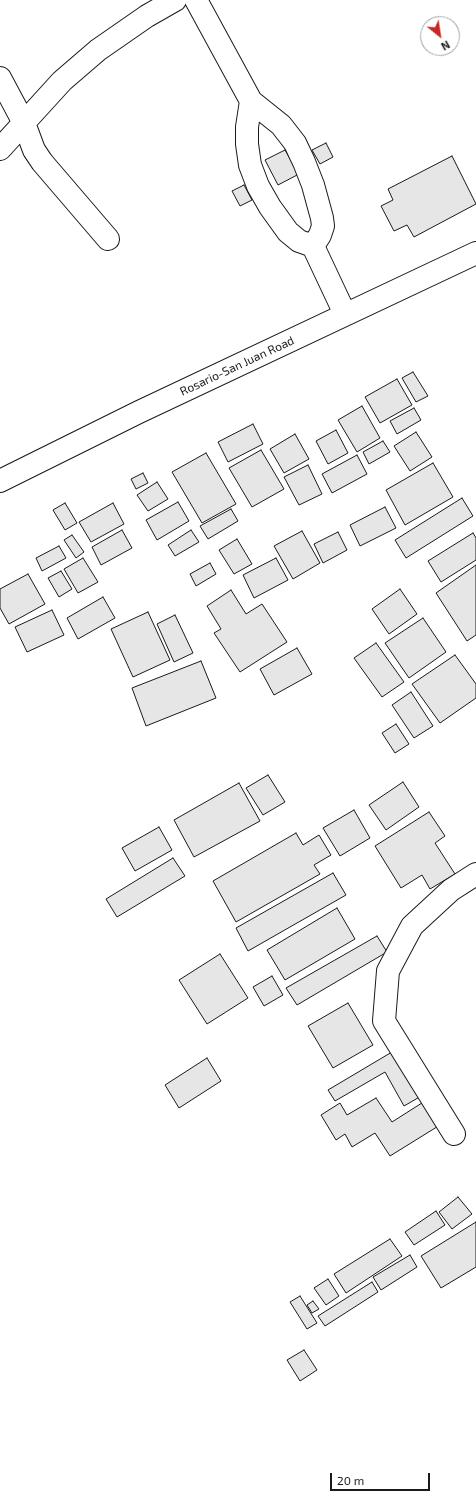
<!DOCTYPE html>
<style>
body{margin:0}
#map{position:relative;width:476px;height:1507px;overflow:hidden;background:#fff;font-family:"Exo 2",sans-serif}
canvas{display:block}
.north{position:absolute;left:420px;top:16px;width:40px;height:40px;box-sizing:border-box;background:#fff;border:1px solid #a3a3a3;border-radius:50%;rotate:150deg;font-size:11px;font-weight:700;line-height:16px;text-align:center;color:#1a1a1a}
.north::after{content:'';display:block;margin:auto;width:14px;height:18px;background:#c62828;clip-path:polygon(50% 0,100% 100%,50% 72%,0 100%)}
.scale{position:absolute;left:330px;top:1473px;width:100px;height:18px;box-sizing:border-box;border:2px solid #1a1a1a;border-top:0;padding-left:5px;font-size:12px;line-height:14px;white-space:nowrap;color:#1a1a1a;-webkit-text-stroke:3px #fff;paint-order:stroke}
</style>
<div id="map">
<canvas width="476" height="1507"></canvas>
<div class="north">N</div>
<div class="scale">20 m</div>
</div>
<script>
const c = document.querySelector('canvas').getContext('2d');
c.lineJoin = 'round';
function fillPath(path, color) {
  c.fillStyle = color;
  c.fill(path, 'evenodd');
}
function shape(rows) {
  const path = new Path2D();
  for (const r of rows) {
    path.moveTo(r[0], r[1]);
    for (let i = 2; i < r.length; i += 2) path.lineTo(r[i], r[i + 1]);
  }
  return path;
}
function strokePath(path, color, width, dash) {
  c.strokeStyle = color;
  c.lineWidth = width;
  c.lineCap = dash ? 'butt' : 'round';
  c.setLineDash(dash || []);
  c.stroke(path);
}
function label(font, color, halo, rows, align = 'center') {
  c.font = font + ' "Exo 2",sans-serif';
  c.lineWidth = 3;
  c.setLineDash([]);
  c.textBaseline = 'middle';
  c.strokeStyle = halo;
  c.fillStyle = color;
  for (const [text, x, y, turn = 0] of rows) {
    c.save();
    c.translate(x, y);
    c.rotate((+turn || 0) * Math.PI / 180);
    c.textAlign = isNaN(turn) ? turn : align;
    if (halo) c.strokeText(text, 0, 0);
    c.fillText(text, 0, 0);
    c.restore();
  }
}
const building = shape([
 [326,143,333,157,320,164,312,150,326,143],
 [285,150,299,174,278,185,265,160,285,150],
 [452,156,476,204,414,237,407,225,394,231,381,206,393,200,388,189,452,156],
 [244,185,252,200,240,206,232,191,244,185],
 [413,372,428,396,416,402,402,378,413,372],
 [397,379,412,405,380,423,365,397,397,379],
 [362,406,380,438,357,452,338,420,362,406],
 [414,408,421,420,397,434,390,421,414,408],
 [253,424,263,444,228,462,218,442,253,424],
 [336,430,348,453,328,464,316,441,336,430],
 [416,432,432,457,410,471,394,446,416,432],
 [295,434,309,459,284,473,270,449,295,434],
 [383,441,390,452,369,464,363,452,383,441],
 [261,450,284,489,252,507,229,468,261,450],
 [206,453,236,504,202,523,172,472,206,453],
 [357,455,367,474,332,493,322,474,357,455],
 [433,463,453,497,405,525,386,490,433,463],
 [308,465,322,494,299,505,284,477,308,465],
 [143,473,148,483,136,489,131,479,143,473],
 [157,482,168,499,148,511,137,495,157,482],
 [462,498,473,516,406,558,395,540,462,498],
 [178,502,189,521,157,540,146,520,178,502],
 [65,503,77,523,65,530,53,510,65,503],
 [113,503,124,524,91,542,79,522,113,503],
 [385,507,396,528,360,546,350,525,385,507],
 [231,509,238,521,208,539,200,526,231,509],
 [122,530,132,548,101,565,92,547,122,530],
 [191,530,199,542,175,556,168,545,191,530],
 [302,531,320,563,293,579,274,546,302,531],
 [338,532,347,550,323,563,314,544,338,532],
 [473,533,476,538,476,560,441,582,428,561,473,533],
 [72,535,84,552,76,558,64,540,72,535],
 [237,539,252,564,234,574,219,550,237,539],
 [59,546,66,558,42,571,36,558,59,546],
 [83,558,98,582,78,593,64,569,83,558],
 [276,558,288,580,254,598,243,575,276,558],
 [210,563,216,574,196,586,190,574,210,563],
 [476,565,476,635,467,641,436,593,476,565],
 [61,571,72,589,59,597,48,578,61,571],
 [28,574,45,604,9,624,0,608,0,589,28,574],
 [400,589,417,614,389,634,372,609,400,589],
 [231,590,246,614,262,604,287,642,240,672,214,633,221,629,207,606,231,590],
 [103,597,115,618,78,639,67,618,103,597],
 [52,610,64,635,27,652,15,627,52,610],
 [148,612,170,660,133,677,111,629,148,612],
 [175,615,193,653,174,662,157,624,175,615],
 [423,618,446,652,409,678,385,643,423,618],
 [376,643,404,682,382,697,354,658,376,643],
 [297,648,312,674,274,695,260,669,297,648],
 [455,655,476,684,476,698,440,723,412,684,455,655],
 [201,661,216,698,146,726,132,688,201,661],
 [411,692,433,726,414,738,392,705,411,692],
 [396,724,409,744,395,753,382,733,396,724],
 [268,775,285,802,263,815,246,788,268,775],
 [403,782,419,807,386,830,369,805,403,782],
 [239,783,260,821,194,857,174,820,239,783],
 [354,810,370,838,340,856,323,828,354,810],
 [429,812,445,836,435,843,455,874,430,889,422,875,401,888,375,846,429,812],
 [159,827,172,850,135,871,122,848,159,827],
 [296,833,303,845,319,835,331,855,314,865,320,874,236,922,213,881,296,833],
 [173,858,185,876,117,917,106,899,173,858],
 [333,873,346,895,248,951,236,928,333,873],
 [337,908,355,939,285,980,267,950,337,908],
 [377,936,387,952,297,1005,286,988,377,936],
 [220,954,248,998,207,1024,179,980,220,954],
 [272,976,283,995,264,1006,253,987,272,976],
 [348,1003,373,1045,333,1068,308,1026,348,1003],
 [397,1049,423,1095,404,1106,385,1072,335,1101,328,1090,397,1049],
 [207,1058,221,1081,179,1108,165,1085,207,1058],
 [376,1098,392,1122,425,1101,440,1125,390,1156,375,1133,352,1147,345,1134,336,1140,321,1115,340,1103,347,1115,376,1098],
 [458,1197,472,1214,452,1229,439,1212,458,1197],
 [436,1211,445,1225,414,1245,405,1232,436,1211],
 [476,1222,476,1267,441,1288,421,1256,476,1222],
 [390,1239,402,1256,346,1293,334,1274,390,1239],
 [410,1255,417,1267,381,1290,373,1277,410,1255],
 [328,1279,339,1296,326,1305,314,1288,328,1279],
 [372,1282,378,1292,325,1326,318,1316,372,1282],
 [300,1296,317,1323,307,1329,290,1302,300,1296],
 [313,1301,319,1309,312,1313,307,1305,313,1301],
 [304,1350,317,1370,300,1381,287,1360,304,1350]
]);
const minor = shape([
 [196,0,251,101,281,125,295,143,304,162,313,185,322,218,323,226,320,235,313,246],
 [0,78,24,123,34,150,42,162,108,239],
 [251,101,247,127,247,144,250,165,258,186,270,207,288,232,299,241,313,246,345,314],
 [0,149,62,81,98,50,147,16,175,0],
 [454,1134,384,1021,388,971,412,926,451,890,476,874]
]);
const primary = shape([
 [0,481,139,412,476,253]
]);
const streetNames = [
 ["Rosario-San Juan Road",237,366,-25]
];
fillPath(building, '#e6e6e6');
strokePath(building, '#1a1a1a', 1);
strokePath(minor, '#1a1a1a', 24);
strokePath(primary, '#1a1a1a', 24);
strokePath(minor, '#fff', 22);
strokePath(primary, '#fff', 22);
label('12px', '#1a1a1a', '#fff', streetNames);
</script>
